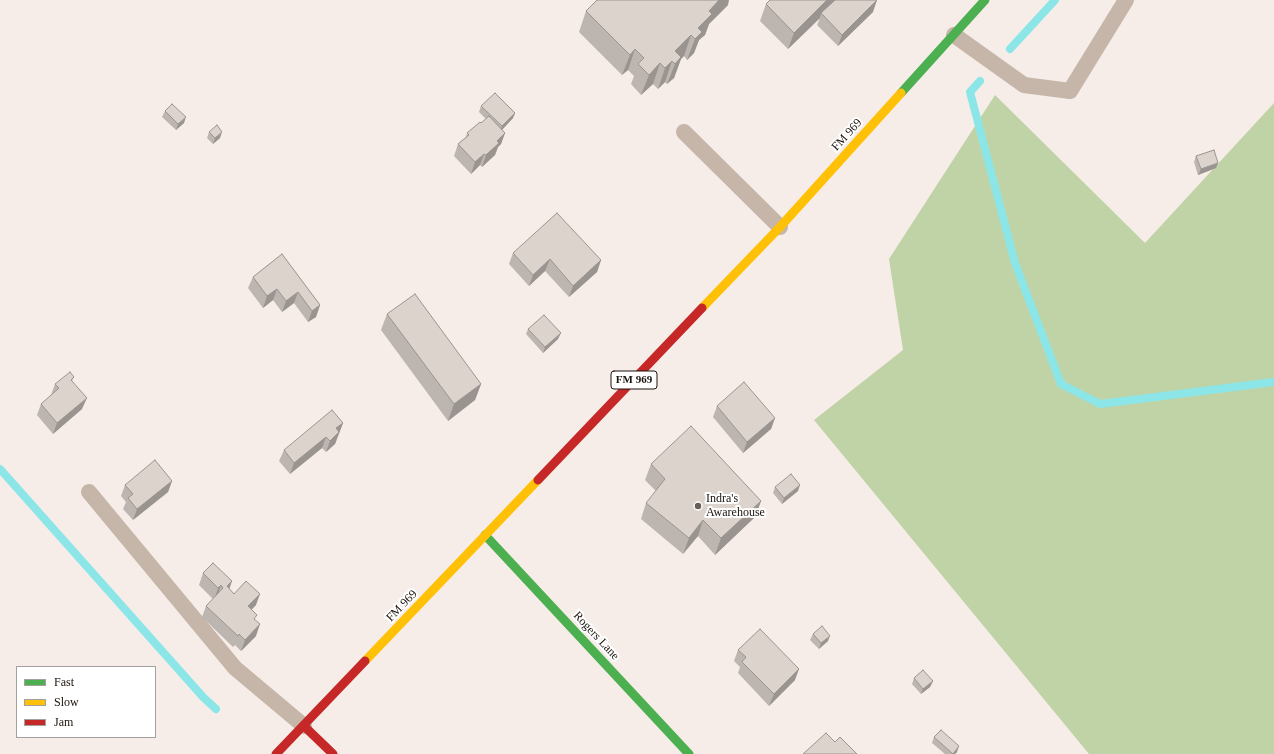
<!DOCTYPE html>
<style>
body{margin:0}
#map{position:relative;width:1274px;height:754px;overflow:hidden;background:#f6ede8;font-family:"Times New Roman",serif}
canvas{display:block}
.legend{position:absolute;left:16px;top:666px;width:140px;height:72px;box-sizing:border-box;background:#fff;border:1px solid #a3a09e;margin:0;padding:5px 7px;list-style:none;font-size:12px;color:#1a120c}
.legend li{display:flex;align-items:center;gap:8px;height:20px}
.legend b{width:20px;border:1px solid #a3a09e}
</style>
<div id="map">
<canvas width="1274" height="754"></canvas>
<ul class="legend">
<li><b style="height:5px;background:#4caf50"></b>Fast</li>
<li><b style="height:5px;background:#ffc107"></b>Slow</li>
<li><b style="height:5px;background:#c62828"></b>Jam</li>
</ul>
</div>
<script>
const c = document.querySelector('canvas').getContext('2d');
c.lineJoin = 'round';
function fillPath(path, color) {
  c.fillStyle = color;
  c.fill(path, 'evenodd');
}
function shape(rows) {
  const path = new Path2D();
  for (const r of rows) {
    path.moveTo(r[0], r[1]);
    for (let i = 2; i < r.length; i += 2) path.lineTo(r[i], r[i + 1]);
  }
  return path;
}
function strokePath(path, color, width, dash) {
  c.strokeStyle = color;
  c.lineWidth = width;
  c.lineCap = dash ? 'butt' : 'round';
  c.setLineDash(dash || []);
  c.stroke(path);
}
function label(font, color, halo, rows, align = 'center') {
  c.font = font + ' "Times New Roman",serif';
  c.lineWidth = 4;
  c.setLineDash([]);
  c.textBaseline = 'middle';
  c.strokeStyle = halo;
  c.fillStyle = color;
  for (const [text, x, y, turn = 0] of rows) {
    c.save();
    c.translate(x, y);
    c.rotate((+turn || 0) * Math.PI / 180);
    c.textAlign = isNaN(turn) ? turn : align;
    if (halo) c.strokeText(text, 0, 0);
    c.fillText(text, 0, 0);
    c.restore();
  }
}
const forest = shape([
 [995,95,1145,243,1274,103,1274,754,1089,754,814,420,903,350,889,259]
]);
const stream = shape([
 [1010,49,1055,0],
 [980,81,970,92,1015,263,1061,384,1100,404,1274,382],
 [0,469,203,697,216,709]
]);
const lane = shape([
 [954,35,1024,85,1070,91,1126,0],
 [684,132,780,227],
 [89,492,235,668,304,726]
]);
const fast = shape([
 [901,93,985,0],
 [485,535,689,754]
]);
const slow = shape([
 [702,308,780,227,901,93],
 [365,661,538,480]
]);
const jam = shape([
 [538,480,702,308],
 [304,726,333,754],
 [276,754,365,661]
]);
const wall = shape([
 [766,4,873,12,838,46,817,25,820,18,788,49,760,21],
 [728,5,709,24,705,35,699,40,694,53,687,60,684,56,681,59,674,78,667,84,665,82,658,89,653,84,641,95,631,84,634,76,628,70,622,75,579,32,586,11],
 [481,106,515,113,513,118,502,130,505,133,501,144,498,147,495,155,482,167,480,165,471,174,454,156,458,144,466,137,467,133,481,123,486,119,479,112],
 [165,111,184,123,176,130,162,117],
 [209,132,220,138,213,144,207,138],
 [1196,156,1216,168,1198,175,1194,162],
 [513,253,601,260,597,272,569,297,545,271,529,286,509,264],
 [282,254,320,305,316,317,308,322,294,303,282,312,273,300,263,308,248,288,253,277],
 [387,314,481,384,475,400,448,421,381,330],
 [528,329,558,339,543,353,526,334],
 [74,377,72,381,82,409,53,434,37,415,41,404,51,395,55,384],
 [717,406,775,418,771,429,743,453,713,417],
 [343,423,335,444,326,452,322,448,290,474,279,461,284,450],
 [651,464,761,501,755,517,715,555,698,536,683,554,641,519,646,503,656,491,645,480],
 [172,481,168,492,133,520,123,509,126,502,121,496,125,485],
 [775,487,798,491,782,504,773,493],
 [203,573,229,589,234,594,256,605,251,610,255,620,256,636,241,651,235,645,233,647,202,617,206,606,213,599,199,585],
 [813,634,828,641,819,649,810,640],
 [738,650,795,680,769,706,738,673,740,667,734,661],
 [914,678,933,681,930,687,921,694,912,684],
 [934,737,957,752,955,754,945,754,932,743]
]);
const shadedWall = shape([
 [719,0,729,0,728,5,709,24,705,35,699,40,694,53,687,60,695,39,698,28,709,11],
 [827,0,838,0,821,13,820,18,788,49,794,33],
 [877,0,873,12,838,46,842,35],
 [691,35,684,56,681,59,674,78,667,84,675,64,672,61,665,82,658,89,665,68,675,51],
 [635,49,628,70,622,75,630,55],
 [660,63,653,84,641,95,649,75],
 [515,113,513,118,500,132,502,126],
 [186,117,184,123,176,130,178,124],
 [222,132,220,138,213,144,215,138],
 [505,133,501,144,498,147,495,155,482,167,486,155,497,141],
 [484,154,480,165,471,174,475,162],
 [1218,163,1216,168,1198,175,1201,169],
 [550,259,545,271,529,286,533,275],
 [601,260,597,272,569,297,573,286],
 [277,289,273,300,263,308,267,296],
 [298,292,294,303,282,312,286,301],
 [320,305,316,317,308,322,312,311],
 [561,333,558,339,543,353,545,347],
 [481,384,475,400,448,421,454,404],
 [87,398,82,409,53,434,57,423],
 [775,418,771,429,743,453,747,442],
 [343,423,335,444,326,452,330,441,336,428],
 [326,437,322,448,290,474,294,463],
 [172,481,168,492,133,520,137,509],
 [800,485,798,491,782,504,784,498],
 [761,501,755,517,715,555,721,538],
 [703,520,698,536,683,554,689,538],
 [232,581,228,593,227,586],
 [221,585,217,597,214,600,218,588],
 [260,594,256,605,244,617,248,606],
 [260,624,256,636,241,651,245,640],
 [830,636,828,641,819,649,821,643],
 [799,669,795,680,769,706,774,694],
 [933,681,930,687,921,694,923,689],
 [959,746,957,752,955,754,952,754]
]);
const building = shape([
 [597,0,719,0,709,11,712,14,698,28,702,32,695,39,691,35,675,51,681,57,675,64,672,61,665,68,660,63,649,75,638,64,644,58,635,49,630,55,586,11,597,0],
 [770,0,827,0,794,33,766,4,770,0],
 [835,0,877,0,842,35,821,13,835,0],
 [495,93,515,113,502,126,481,106,495,93],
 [172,104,186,117,178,124,165,111,172,104],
 [489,116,505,133,497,141,499,143,486,155,484,154,475,162,458,144,469,135,467,133,480,122,481,123,489,116],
 [217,125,222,132,215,138,209,132,217,125],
 [1214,150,1218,163,1201,169,1196,156,1214,150],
 [557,213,601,260,573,286,550,259,533,275,513,253,557,213],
 [282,254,320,305,312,311,298,292,286,301,277,289,267,296,253,277,282,254],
 [415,294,481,384,454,404,387,314,415,294],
 [544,315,561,333,545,347,528,329,544,315],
 [70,372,74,377,71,380,87,398,57,423,41,404,59,388,55,384,70,372],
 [744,382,775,418,747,442,717,406,744,382],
 [332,410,343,423,336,428,339,432,330,441,326,437,294,463,284,450,332,410],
 [691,426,761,501,721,538,703,520,689,538,646,503,665,479,651,464,691,426],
 [155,460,172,481,137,509,128,498,133,494,125,485,155,460],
 [791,474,800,485,784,498,775,487,791,474],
 [213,563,232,581,227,586,234,594,246,581,260,594,248,606,257,615,254,619,260,624,245,640,239,634,238,636,206,606,223,588,221,585,218,588,203,573,213,563],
 [822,626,830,636,821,643,813,634,822,626],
 [760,629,799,669,774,694,742,662,746,657,738,650,760,629],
 [923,670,933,681,923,689,914,678,923,670],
 [941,730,959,746,953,754,934,737,941,730],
 [826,733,835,742,840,737,857,754,803,754,826,733]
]);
const markers = [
 [698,506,4,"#675f59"]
];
const shields = [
 [634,380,46]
];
const shieldNames = [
 ["FM 969",634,380]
];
const streetNames = [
 ["FM 969",847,135,-48],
 ["FM 969",402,606,-46],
 ["Rogers Lane",596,636,47]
];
const poiNames = [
 ["Indra's",706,499],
 ["Awarehouse",706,513]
];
fillPath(forest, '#bfd3a7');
strokePath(stream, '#8ce6e7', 8);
strokePath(lane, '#c6b6a9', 16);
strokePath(fast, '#4caf50', 9);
strokePath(slow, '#ffc107', 9);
strokePath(jam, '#c62828', 9);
fillPath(wall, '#bdb5b0');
fillPath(shadedWall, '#9a9490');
fillPath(building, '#dcd3cd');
strokePath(building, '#9a9490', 1);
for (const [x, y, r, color] of markers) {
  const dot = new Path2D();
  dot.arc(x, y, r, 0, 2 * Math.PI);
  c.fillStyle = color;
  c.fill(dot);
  strokePath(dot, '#fff', 1.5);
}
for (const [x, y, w] of shields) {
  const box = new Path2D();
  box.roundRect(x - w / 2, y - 9, w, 18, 3);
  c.fillStyle = '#fff';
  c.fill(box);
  strokePath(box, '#1a120c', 1);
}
label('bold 11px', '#1a120c', null, shieldNames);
label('12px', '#1a120c', '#fff', streetNames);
label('12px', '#1a120c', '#fff', poiNames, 'left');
</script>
